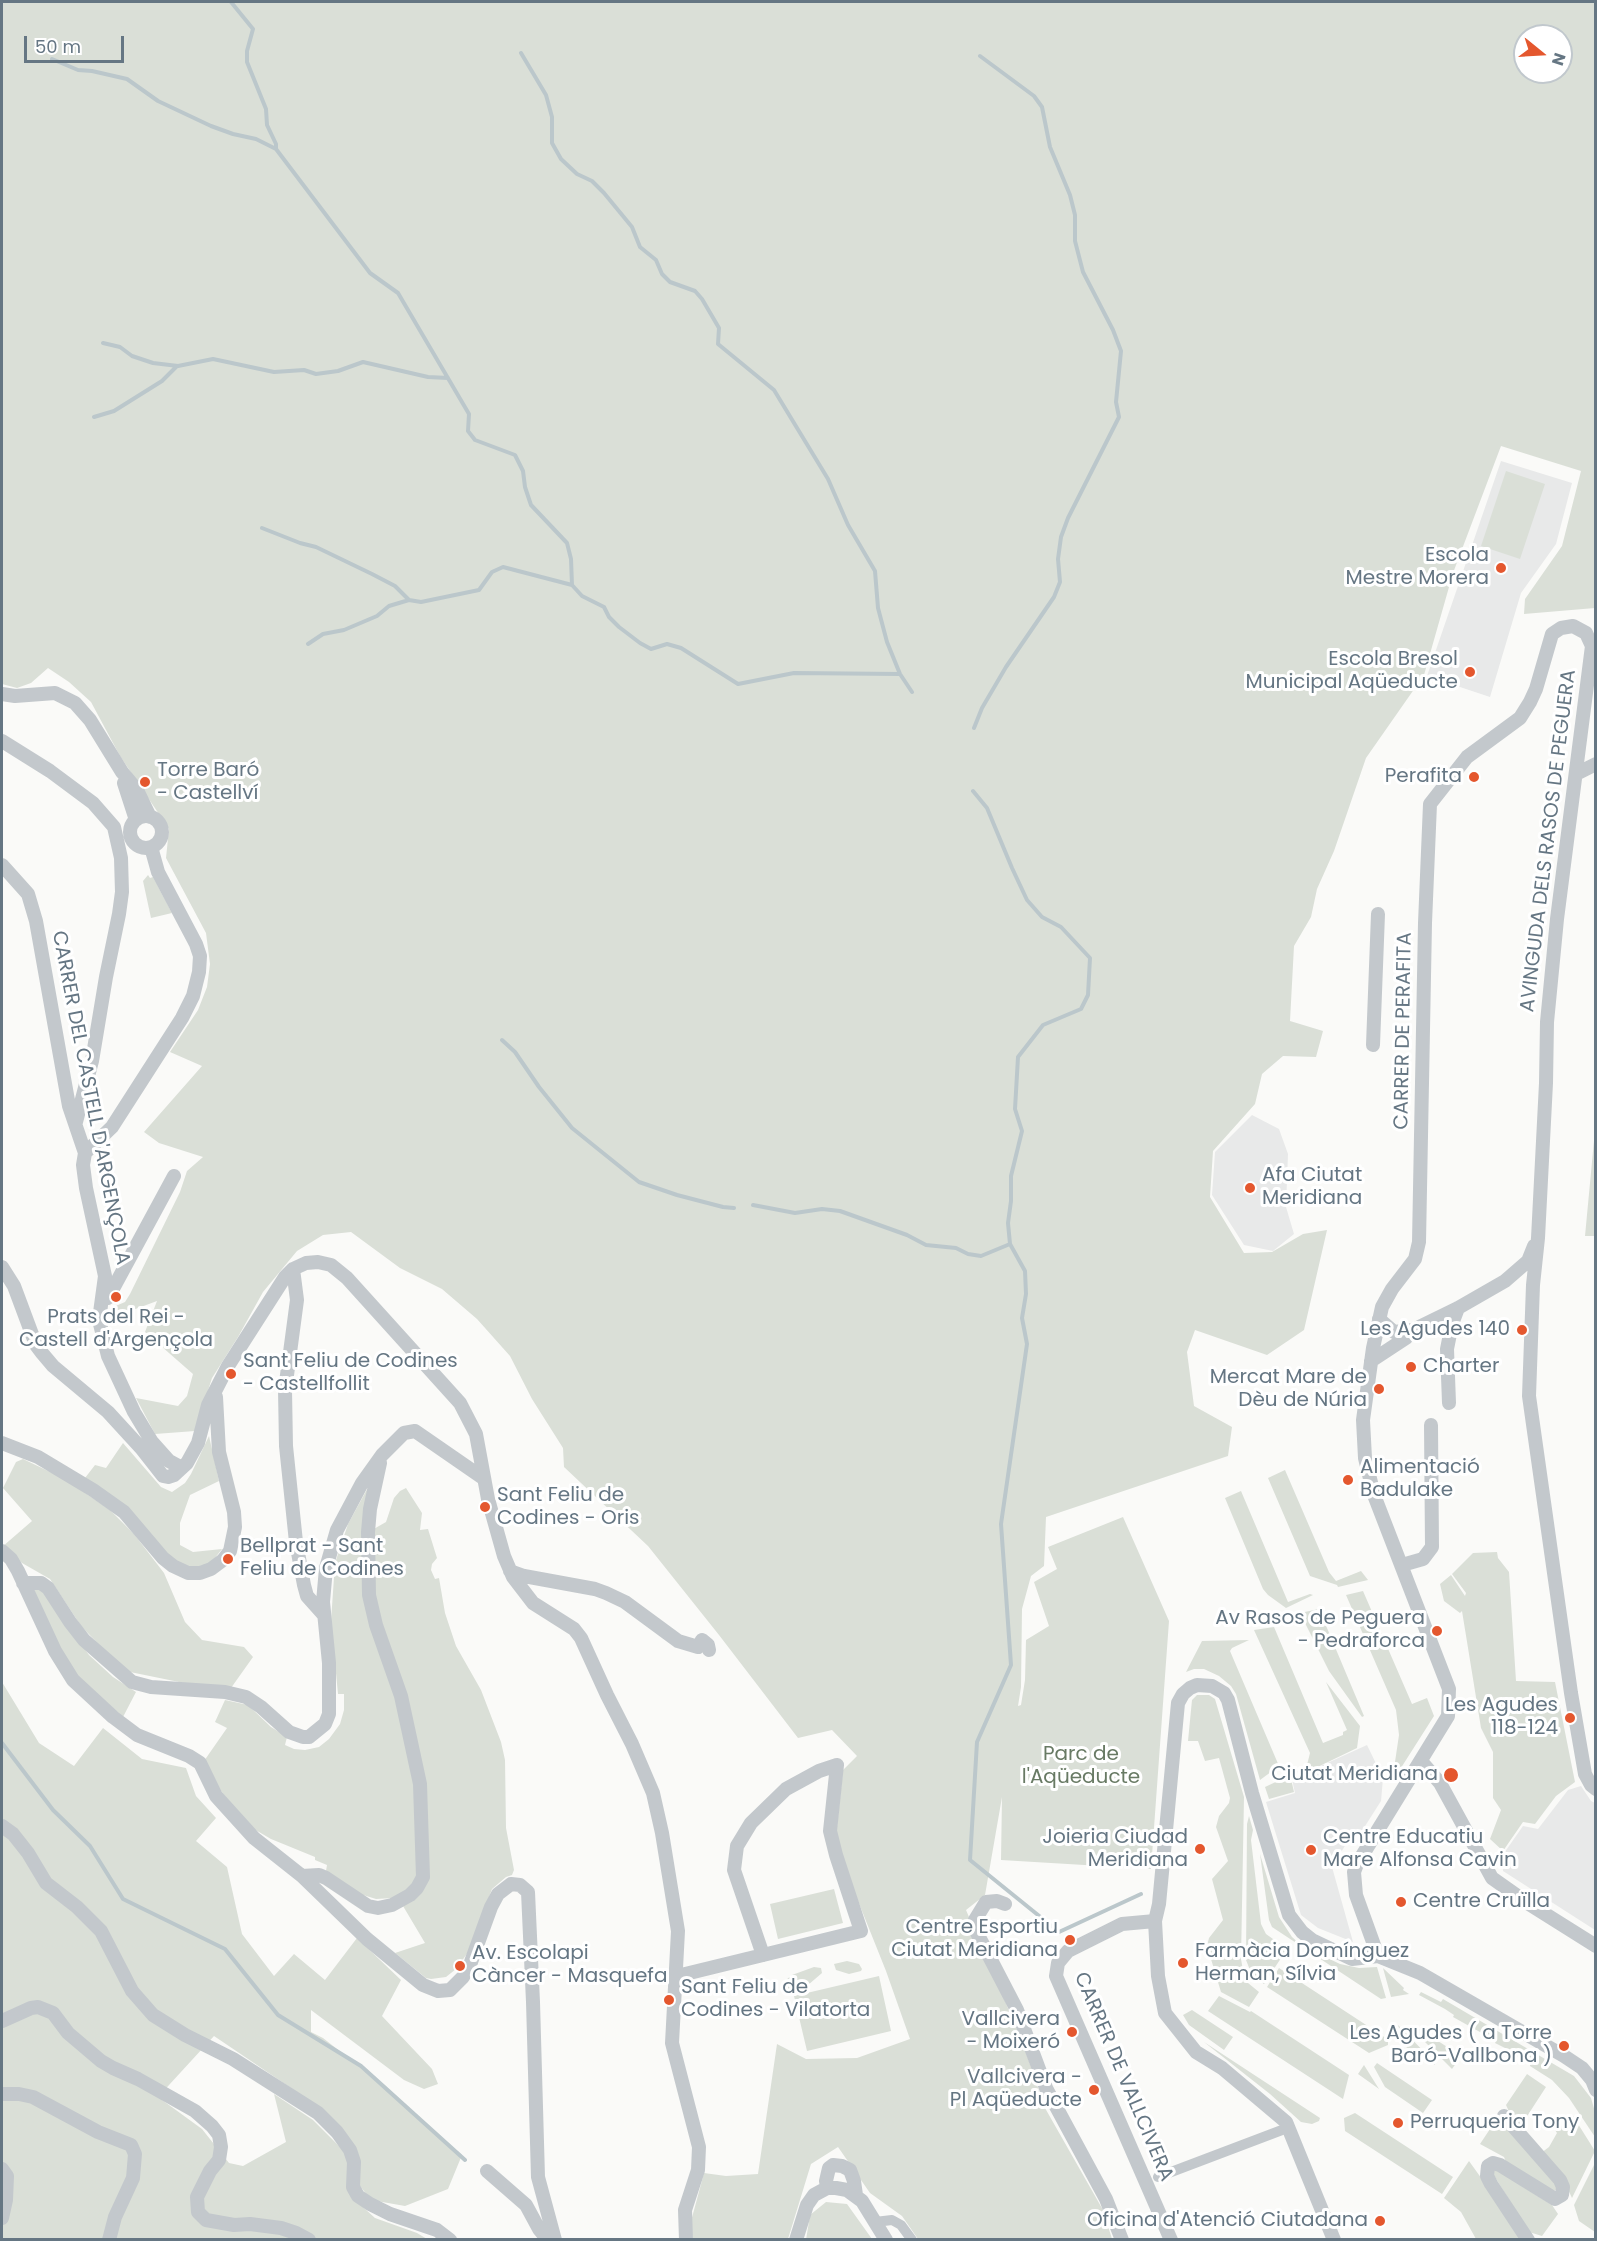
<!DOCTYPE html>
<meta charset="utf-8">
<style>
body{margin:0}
#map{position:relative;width:1597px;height:2241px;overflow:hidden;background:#fafaf8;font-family:Poppins,sans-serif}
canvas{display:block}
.frame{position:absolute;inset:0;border:3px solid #657683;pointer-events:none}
.north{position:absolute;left:1513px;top:24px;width:60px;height:60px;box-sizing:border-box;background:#fff;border:2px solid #c1c8cd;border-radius:50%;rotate:108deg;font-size:16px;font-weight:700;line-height:24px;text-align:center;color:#657683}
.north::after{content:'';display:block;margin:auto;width:21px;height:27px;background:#e4572e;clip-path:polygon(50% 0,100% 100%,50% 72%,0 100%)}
.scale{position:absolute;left:24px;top:36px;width:100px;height:27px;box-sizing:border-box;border:3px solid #657683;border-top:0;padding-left:8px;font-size:18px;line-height:21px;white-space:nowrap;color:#657683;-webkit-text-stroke:4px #fff;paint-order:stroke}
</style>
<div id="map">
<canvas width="1597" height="2241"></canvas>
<div class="frame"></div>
<div class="north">N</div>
<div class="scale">50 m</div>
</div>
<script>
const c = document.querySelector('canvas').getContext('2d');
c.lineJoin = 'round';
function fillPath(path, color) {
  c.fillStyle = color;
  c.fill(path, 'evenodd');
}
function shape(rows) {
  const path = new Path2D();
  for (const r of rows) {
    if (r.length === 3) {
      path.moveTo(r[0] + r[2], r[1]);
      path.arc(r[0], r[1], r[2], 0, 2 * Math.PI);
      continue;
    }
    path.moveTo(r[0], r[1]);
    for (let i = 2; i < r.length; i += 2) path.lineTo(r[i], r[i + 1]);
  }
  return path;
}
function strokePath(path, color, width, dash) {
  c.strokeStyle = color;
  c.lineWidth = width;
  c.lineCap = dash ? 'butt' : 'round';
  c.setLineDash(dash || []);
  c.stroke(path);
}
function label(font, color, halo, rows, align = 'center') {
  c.font = font + ' Poppins,sans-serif';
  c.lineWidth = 6;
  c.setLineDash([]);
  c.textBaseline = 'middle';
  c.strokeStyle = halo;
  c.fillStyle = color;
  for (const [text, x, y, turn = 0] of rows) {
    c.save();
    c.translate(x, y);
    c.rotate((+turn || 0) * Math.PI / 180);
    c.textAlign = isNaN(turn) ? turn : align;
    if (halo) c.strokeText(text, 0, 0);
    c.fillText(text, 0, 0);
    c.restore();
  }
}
const built = shape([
 [1501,461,1572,483,1556,544,1521,593,1490,697,1427,676],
 [1252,1115,1279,1129,1288,1154,1286,1207,1294,1234,1273,1251,1244,1245,1212,1195,1215,1152],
 [1367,1745,1383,1778,1381,1801,1360,1834,1354,1831,1332,1867,1353,1942,1318,1928,1301,1915,1266,1802,1295,1793,1292,1779],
 [1581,1786,1591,1801,1595,1803,1595,1930,1503,1871,1502,1856,1523,1826,1538,1829,1568,1790]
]);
const green = shape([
 [2,2,1595,2,1595,608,1524,614,1525,599,1562,546,1581,471,1501,446,1453,573,1424,675,1366,758,1334,851,1317,889,1311,917,1294,946,1290,1021,1323,1031,1316,1057,1283,1056,1262,1074,1255,1104,1213,1151,1210,1197,1244,1253,1272,1252,1303,1234,1327,1230,1304,1330,1267,1355,1195,1330,1187,1352,1194,1406,1232,1427,1228,1456,1046,1517,1044,1566,1031,1576,1022,1609,1021,1687,1018,1706,1021,1705,1025,1680,1026,1640,1049,1626,1034,1582,1057,1569,1048,1547,1123,1517,1169,1621,1151,1869,1001,1860,1002,1797,985,1895,966,1910,1022,2041,1045,2108,1103,2210,1112,2239,918,2239,902,2216,870,2193,838,2147,811,2164,788,2239,693,2239,690,2225,704,2173,726,2176,758,2174,777,2044,806,2059,857,2058,910,2039,886,1971,844,1866,836,1836,843,1770,857,1756,832,1730,798,1738,719,1635,648,1546,564,1467,563,1448,532,1399,510,1356,477,1319,442,1289,400,1268,351,1232,323,1235,297,1251,263,1292,238,1337,212,1378,195,1431,155,1434,136,1398,178,1406,187,1396,193,1374,145,1332,157,1301,114,1317,111,1308,125,1302,130,1294,180,1192,187,1171,203,1157,159,1143,144,1132,202,1066,170,1052,198,1010,207,987,210,964,206,933,166,858,169,829,120,756,91,702,69,682,48,668,31,683,17,688,2,684],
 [1525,36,1561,36,1561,72,1525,72],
 [1506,471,1545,484,1520,559,1481,546],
 [148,875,150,878,153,877,172,913,151,918,143,881],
 [1595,1130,1595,1236,1585,1236],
 [209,1436,219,1481,190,1495,180,1523,180,1545,193,1552,222,1549,211,1563,193,1568,177,1564,85,1478,95,1465,106,1468,123,1443,161,1487,172,1492,185,1483,191,1474],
 [23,1459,65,1479,110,1510,134,1534,164,1573,185,1622,202,1640,244,1647,253,1657,231,1688,184,1683,130,1672,111,1657,81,1626,50,1579,22,1563,2,1547,32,1521,3,1488,16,1462],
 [1285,1470,1329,1572,1336,1581,1361,1571,1368,1580,1338,1587,1337,1585,1310,1576,1268,1478],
 [371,1482,372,1530,386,1522,394,1498,400,1491,406,1488,422,1513,420,1530,428,1529,437,1558,432,1564,431,1570,435,1579,439,1578,445,1613,456,1646,481,1690,501,1742,505,1760,506,1828,514,1870,512,1875,506,1877,492,1889,469,1951,456,1969,446,1977,431,1979,426,1978,395,1953,425,1943,403,1906,393,1898,376,1899,360,1894,326,1871,327,1865,315,1860,315,1857,271,1839,247,1825,221,1791,204,1761,227,1728,215,1722,225,1700,248,1705,271,1727,287,1737,285,1745,294,1749,305,1750,319,1747,329,1739,340,1724,344,1710,344,1694,338,1694,331,1621,335,1563,348,1524],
 [1241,1491,1288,1602,1310,1594,1313,1595,1286,1608,1268,1595,1263,1589,1225,1498],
 [1497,1552,1498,1558,1509,1572,1516,1681,1555,1682,1575,1782,1556,1796,1535,1824,1523,1822,1503,1851,1490,1839,1501,1810,1493,1798,1493,1752,1481,1728,1462,1611,1460,1613,1444,1601,1440,1584,1451,1575,1465,1596,1466,1593,1452,1574,1473,1553],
 [38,1588,44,1592,89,1655,113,1677,136,1692,123,1717,76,1675,60,1648,33,1591],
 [1363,1591,1412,1704,1427,1698,1434,1716,1392,1782,1399,1735,1396,1710,1346,1595],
 [1319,1609,1364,1716,1362,1717,1329,1671,1300,1613],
 [1274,1627,1323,1743,1343,1735,1343,1732,1347,1730,1326,1682,1360,1726,1357,1748,1299,1776,1297,1771,1307,1765,1310,1753,1254,1630],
 [1249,1640,1232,1648,1230,1651,1279,1766,1260,1780,1236,1694,1231,1686,1219,1676,1204,1669,1194,1669,1186,1672,1202,1641],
 [2,1682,39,1743,74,1766,103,1728,142,1759,186,1768,196,1796,216,1818,196,1841,227,1867,242,1934,274,1976,294,1954,325,1980,357,1938,401,1980,382,2016,432,2069,438,2084,424,2089,404,2080,311,2010,311,2032,323,2038,360,2067,462,2155,448,2189,405,2206,371,2200,360,2186,356,2152,322,2109,214,2036,158,2097,202,2129,229,2163,243,2166,286,2142,274,2094,313,2120,348,2155,354,2199,375,2218,417,2233,427,2239,2,2239],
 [1197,1695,1209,1695,1215,1699,1244,1797,1241,1959,1244,1976,1248,1983,1259,1992,1249,2007,1221,1992,1207,1946,1209,1938,1223,1920,1212,1879,1228,1861,1216,1827,1219,1816,1229,1803,1230,1798,1219,1758,1205,1761,1198,1741,1188,1741,1192,1700],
 [1282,1779,1291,1779,1294,1792,1269,1799,1265,1787],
 [1249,1816,1253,1830,1251,1840,1261,1924,1266,1934,1287,1949,1264,1984,1252,1975,1246,1960,1247,1824],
 [1260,1854,1279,1917,1292,1937,1302,1946,1340,1964,1359,1968,1377,1967,1386,1998,1381,1999,1272,1927,1269,1920],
 [834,1889,843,1923,778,1939,770,1904],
 [847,1961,859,1964,862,1969,861,1971,849,1974,836,1970,834,1964],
 [814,1967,821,1968,822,1973,808,1985,790,1991,783,1988,786,1980,792,1975],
 [1279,1968,1383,2036,1388,2042,1388,2045,1369,2053,1267,1987],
 [1383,1968,1404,1988,1403,1990,1409,1994,1391,1997],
 [879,1976,891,2031,807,2051,794,1996],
 [1421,1992,1441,2002,1443,1999,1574,2076,1591,2098,1595,2112,1595,2137,1569,2098,1552,2080,1530,2066,1530,2064,1512,2054,1513,2052,1495,2043,1496,2041,1453,2017,1454,2015,1445,2009,1419,1995],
 [1219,1996,1250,2012,1251,2011,1349,2075,1343,2099,1208,2011],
 [1192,2010,1233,2037,1224,2050,1189,2025,1183,2015],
 [1398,2025,1434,2062,1435,2065,1406,2047],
 [1415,2026,1461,2056,1452,2069,1412,2029],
 [1204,2042,1320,2118,1319,2121,1312,2124,1301,2122,1270,2094],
 [1377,2063,1432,2100,1423,2113,1385,2087,1374,2067],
 [1364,2065,1379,2089,1358,2074],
 [1527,2074,1546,2087,1522,2124,1522,2130,1512,2118,1506,2105],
 [1355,2113,1453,2177,1442,2194,1345,2131,1344,2118],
 [1569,2115,1573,2116,1595,2151,1572,2198,1566,2185,1541,2153,1549,2147,1557,2133,1555,2130,1558,2125,1561,2127],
 [1498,2117,1554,2180,1557,2189,1554,2191,1506,2162,1504,2157,1480,2144],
 [1469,2161,1502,2207,1522,2239,1476,2239,1461,2212,1444,2198],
 [1595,2163,1596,2232,1595,2232,1579,2221,1574,2205],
 [1493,2168,1552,2205,1558,2214,1542,2236,1529,2232,1493,2174],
 [826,2202,847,2204,872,2239,806,2240,810,2215]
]);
const stream = shape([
 [231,2,253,29,247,51,247,62,266,109,267,125,276,144,276,148],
 [521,53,546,95,552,117,552,143,561,159,577,174,592,181,604,193,632,227,640,247,656,260,662,274,670,282,695,291,702,299,719,328,718,344,774,390,828,479,848,525,875,571,878,608,887,642,900,674,912,692],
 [52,59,78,70,92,71,127,79,158,101,211,126,233,134,256,139,276,149,370,273,398,293,469,414,468,431,475,440,515,455,523,471,525,487,531,505,567,543,571,559,572,585,582,596,604,607,609,617,619,627,640,643,651,649,667,644,681,648,738,684,794,673,900,674],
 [103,343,120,347,132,356,153,363,178,366,213,359,274,372,304,370,316,374,338,371,363,362,428,377,448,378],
 [94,417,114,411,162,381,177,366],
 [262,528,300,543,316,547,372,574,395,586,409,600],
 [308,644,323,634,344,630,377,616,389,606,409,600,421,602,479,590,492,572,503,567,572,585],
 [974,728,982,708,1006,667,1054,597,1060,582,1058,559,1061,537,1068,518,1119,417,1116,402,1121,351,1113,330,1083,272,1075,241,1075,215,1070,195,1050,147,1042,107,1034,96,980,56],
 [973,791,987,808,1012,868,1027,900,1042,917,1061,927,1090,958,1088,995,1081,1009,1043,1025,1018,1057,1015,1109,1022,1131,1011,1176,1011,1201,1008,1223,1010,1244,1025,1271,1026,1294,1022,1318,1027,1344,1001,1524,1011,1665,977,1742,970,1860,1059,1932,1141,1894],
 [502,1040,515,1052,539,1087,572,1128,639,1182,677,1195,723,1207,734,1208],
 [753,1205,795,1213,822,1209,840,1211,907,1235,926,1245,956,1248,968,1254,981,1256,1010,1244],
 [2,1743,53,1810,90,1846,123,1899,225,1949,278,2015,361,2066,465,2160]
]);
const pedestrian = shape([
 [1158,2177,1282,2130],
 [875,2222,892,2220,901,2225,912,2240]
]);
const minor = shape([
 [2,694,15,696,55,693,75,703,90,720,122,772,137,790,150,817],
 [2,741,50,771,93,803,114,827,121,858,122,892,119,914,106,977,92,1061,76,1122],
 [1576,774,1596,764],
 [124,783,136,820],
 [146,832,16],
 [2,865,28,894,36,921,69,1106,85,1153,83,1165,86,1188,105,1276,99,1320,108,1356,134,1412,152,1442,169,1461,182,1468],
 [1373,1045,1378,914],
 [85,1153,112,1127,182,1018,193,996,199,972,200,956,196,944,158,872,151,847],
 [2,1267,14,1286,36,1345,42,1353,53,1366,108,1412,141,1448,163,1476,168,1477,174,1475,187,1463,198,1443,208,1405,228,1366,285,1277,293,1269,306,1263,318,1262,331,1265,347,1278,460,1403,476,1434,488,1499,504,1556,513,1577,533,1603,574,1629,581,1638,607,1695,632,1744,653,1793,662,1833,678,1931,672,2043,699,2147,698,2170,685,2210,686,2240],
 [293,1269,297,1300,285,1390,286,1446,296,1542,304,1585,307,1596,324,1615],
 [108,1298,174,1176],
 [1379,1319,1394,1332,1413,1330,1458,1308,1505,1281,1528,1261,1534,1246],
 [1371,1361,1406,1338,1413,1330],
 [1449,1403,1447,1349,1452,1324,1458,1308],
 [2,1443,38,1457,93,1490,124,1512,163,1558,173,1566,188,1573,200,1573,211,1569,223,1560,230,1551,235,1527,234,1512,219,1452,216,1397],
 [2,1551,11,1559,18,1571,55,1651,73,1680,113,1717,137,1735,189,1756,200,1763,216,1796,254,1838,302,1876,367,1939,423,1985,438,1991,450,1990,463,1977,471,1962,491,1907,498,1894,511,1884,520,1885,528,1892,533,2002,538,2177,555,2240],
 [1402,1565,1423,1559,1432,1547,1431,1425],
 [510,1571,524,1576,595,1589,606,1593,625,1602,678,1641,698,1647,702,1640,708,1645,709,1650],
 [23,1583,41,1583,48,1588,70,1622,84,1640,132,1682,151,1687,225,1692,246,1697,261,1707,289,1732,303,1737,309,1737,325,1724,329,1714,329,1663,323,1602,326,1568,337,1530,362,1483,382,1455,404,1433,415,1431,483,1478],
 [1421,1761,1440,1783,1492,1878,1526,1902,1596,1946],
 [2,1826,13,1834,28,1853,46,1883,77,1907,101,1931,132,1991,153,2015,185,2035,233,2059,318,2113,337,2132,350,2150,354,2162,353,2187,358,2196,370,2204,390,2214,437,2230,450,2240],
 [302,1876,319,1875,326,1878,368,1906,378,1908,392,1905,410,1895,417,1888,423,1877,420,1784,401,1696,376,1625,369,1595,368,1532,370,1509,380,1463],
 [1005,1904,997,1901,986,1902,975,1920,977,1933,1017,2010,1046,2088,1106,2199,1122,2240],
 [1155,1921,1122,1924,1068,1951,1058,1963,1056,1976,1171,2240],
 [1378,1956,1356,1895,1354,1872,1357,1864,1448,1716,1449,1689,1374,1495,1365,1458,1363,1420,1373,1348,1382,1307,1392,1289,1415,1259,1419,1242,1425,923,1430,804,1467,757,1520,718,1530,702,1536,689,1552,634,1561,628,1573,626,1586,633,1592,646,1557,919,1547,1022,1546,1083,1538,1238,1533,1285,1529,1396,1571,1693,1585,1774,1591,1785,1596,1789],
 [677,1976,763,1955,861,1931,836,1855,830,1831,837,1765,819,1771,786,1789,751,1823,737,1846,734,1870,763,1955],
 [2,2021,31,2008,38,2007,53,2013,68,2033,101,2061,113,2068,138,2079,195,2111,212,2126,219,2135,221,2147,219,2160,210,2171,197,2197,198,2212,206,2220,234,2225,250,2224,281,2228,296,2233,309,2240],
 [2,2094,19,2094,33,2097,98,2132,131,2145,135,2154,133,2178,115,2217,109,2240],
 [1504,2116,1560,2180,1563,2187,1562,2195,1555,2199,1500,2165,1493,2163,1488,2166,1487,2176,1491,2184,1528,2240],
 [2,2169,7,2176,6,2200,2,2218],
 [487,2171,526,2205,539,2229,548,2240],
 [827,2188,826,2181,829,2168,833,2165,842,2166,850,2170,854,2181,856,2195],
 [796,2240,807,2205,814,2195,827,2188,836,2188,847,2190,862,2201,886,2240],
 [1334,2240,1286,2122,1222,2068,1196,2052,1165,2013,1158,1976,1155,1921,1159,1904,1178,1703,1183,1694,1190,1688,1197,1685,1212,1686,1224,1693,1228,1700,1252,1793,1289,1915,1302,1932,1312,1940,1352,1959,1378,1956,1420,1973,1564,2056,1582,2068,1592,2080,1596,2090]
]);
const markers = [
 [1501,568,6,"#e4572e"],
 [1470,672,6,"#e4572e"],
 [1474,777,6,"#e4572e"],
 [145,782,6,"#e4572e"],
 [1250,1188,6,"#e4572e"],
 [116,1297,6,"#e4572e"],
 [1522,1330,6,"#e4572e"],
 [1411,1367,6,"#e4572e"],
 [231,1374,6,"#e4572e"],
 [1379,1389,6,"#e4572e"],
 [1348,1480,6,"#e4572e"],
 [485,1507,6,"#e4572e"],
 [228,1559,6,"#e4572e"],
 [1437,1631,6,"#e4572e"],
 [1570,1718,6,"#e4572e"],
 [1451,1775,8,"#e4572e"],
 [1200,1849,6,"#e4572e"],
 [1311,1850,6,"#e4572e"],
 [1401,1902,6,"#e4572e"],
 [1070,1940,6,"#e4572e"],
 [1183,1963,6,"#e4572e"],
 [460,1966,6,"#e4572e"],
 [669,2000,6,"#e4572e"],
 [1072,2032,6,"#e4572e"],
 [1564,2046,6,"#e4572e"],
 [1094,2090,6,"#e4572e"],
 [1398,2123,6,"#e4572e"],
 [1380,2221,6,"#e4572e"]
];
const poiNames = [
 ["Escola",1489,556],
 ["Mestre Morera",1489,579],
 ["Escola Bresol",1458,660],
 ["Municipal Aqüeducte",1458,683],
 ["Torre Baró",157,771,"left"],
 ["- Castellví",157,794,"left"],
 ["Perafita",1462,777],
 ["Afa Ciutat",1262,1176,"left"],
 ["Meridiana",1262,1199,"left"],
 ["Prats del Rei -",116,1318,"center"],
 ["Castell d'Argençola",116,1341,"center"],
 ["Les Agudes 140",1510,1330],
 ["Sant Feliu de Codines",243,1362,"left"],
 ["- Castellfollit",243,1385,"left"],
 ["Charter",1423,1367,"left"],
 ["Mercat Mare de",1367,1378],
 ["Dèu de Núria",1367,1401],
 ["Alimentació",1360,1468,"left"],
 ["Badulake",1360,1491,"left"],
 ["Sant Feliu de",497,1496,"left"],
 ["Codines - Oris",497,1519,"left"],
 ["Bellprat - Sant",240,1547,"left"],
 ["Feliu de Codines",240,1570,"left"],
 ["Av Rasos de Peguera",1425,1619],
 ["- Pedraforca",1425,1642],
 ["Les Agudes",1558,1706],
 ["118-124",1558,1729],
 ["Ciutat Meridiana",1438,1775],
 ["Joieria Ciudad",1188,1838],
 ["Meridiana",1188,1861],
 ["Centre Educatiu",1323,1838,"left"],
 ["Mare Alfonsa Cavin",1323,1861,"left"],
 ["Centre Cruïlla",1413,1902,"left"],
 ["Centre Esportiu",1058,1928],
 ["Ciutat Meridiana",1058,1951],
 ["Farmàcia Domínguez",1195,1952,"left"],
 ["Herman, Sílvia",1195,1975,"left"],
 ["Av. Escolapi",472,1954,"left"],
 ["Càncer - Masquefa",472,1977,"left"],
 ["Sant Feliu de",681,1988,"left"],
 ["Codines - Vilatorta",681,2011,"left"],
 ["Vallcivera",1060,2020],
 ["- Moixeró",1060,2043],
 ["Les Agudes ( a Torre",1552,2034],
 ["Baró-Vallbona )",1552,2057],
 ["Vallcivera -",1082,2078],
 ["Pl Aqüeducte",1082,2101],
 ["Perruqueria Tony",1410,2123,"left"],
 ["Oficina d'Atenció Ciutadana",1368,2221]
];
const streetNames = [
 ["AVINGUDA DELS RASOS DE PEGUERA",1549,841,-83],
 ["CARRER DE PERAFITA",1404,1031,-89],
 ["CARRER DEL CASTELL D'ARGENÇOLA",90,1098,79],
 ["CARRER DE VALLCIVERA",1123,2077,67]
];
const parkNames = [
 ["Parc de",1081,1755],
 ["l'Aqüeducte",1081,1778]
];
fillPath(built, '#e8e9e9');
fillPath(green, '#dadfd7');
strokePath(stream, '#bbc7cb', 4);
strokePath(pedestrian, '#c3c8cc', 10);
strokePath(minor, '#c3c8cc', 14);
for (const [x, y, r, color] of markers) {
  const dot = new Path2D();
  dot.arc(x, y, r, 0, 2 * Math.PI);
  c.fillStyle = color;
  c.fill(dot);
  strokePath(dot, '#fff', 2);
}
label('20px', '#657683', '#fff', poiNames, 'right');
label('20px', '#657683', '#fff', streetNames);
label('20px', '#687a64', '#fff', parkNames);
</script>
